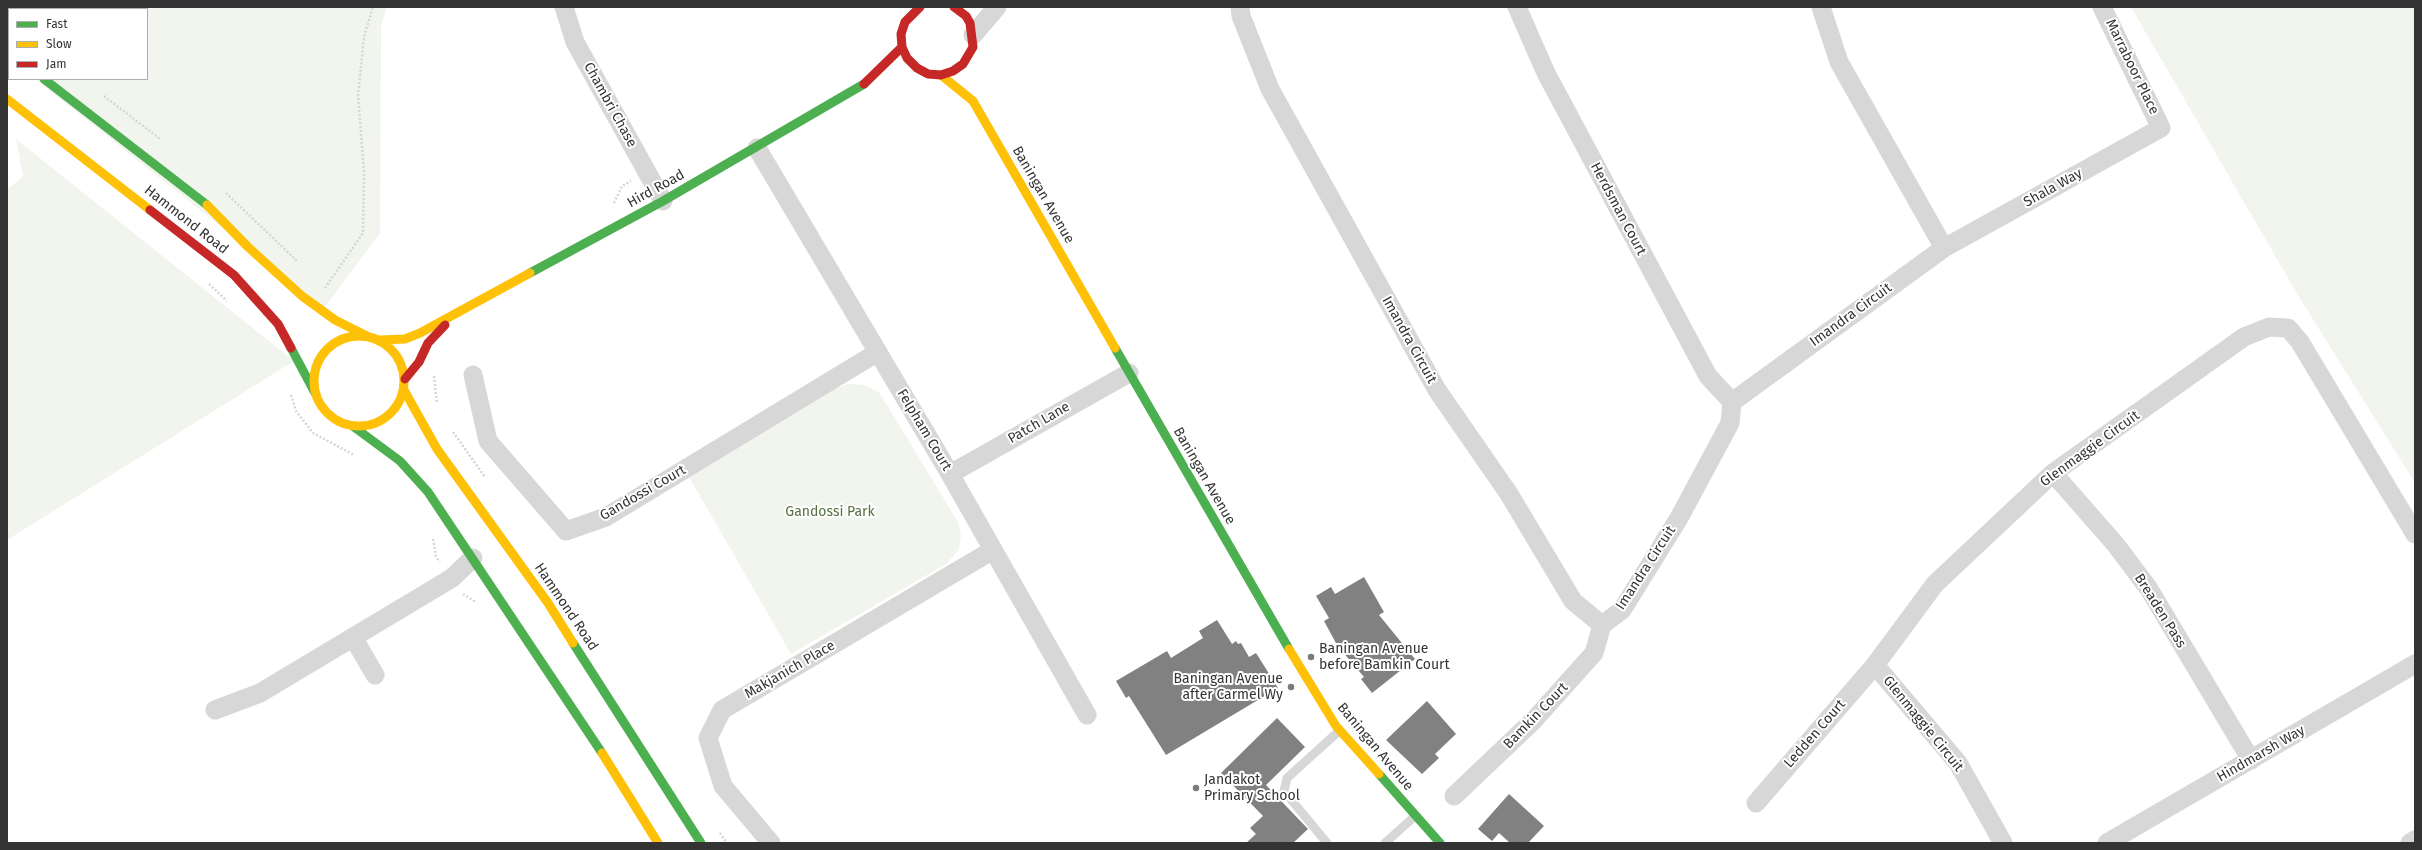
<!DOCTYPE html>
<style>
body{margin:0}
#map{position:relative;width:2422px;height:850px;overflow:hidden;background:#fff;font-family:"Fira Sans",sans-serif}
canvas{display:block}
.frame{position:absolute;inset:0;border:8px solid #333;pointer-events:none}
.legend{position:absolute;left:8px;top:8px;width:140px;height:72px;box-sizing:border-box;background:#fff;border:1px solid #adadad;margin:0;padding:5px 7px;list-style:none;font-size:12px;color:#333}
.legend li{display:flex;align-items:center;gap:8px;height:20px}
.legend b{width:20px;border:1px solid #adadad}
</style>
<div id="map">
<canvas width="2422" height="850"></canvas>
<div class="frame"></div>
<ul class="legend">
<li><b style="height:5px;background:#4caf50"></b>Fast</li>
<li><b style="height:5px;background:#ffc107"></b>Slow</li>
<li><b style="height:5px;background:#c62828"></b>Jam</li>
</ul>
</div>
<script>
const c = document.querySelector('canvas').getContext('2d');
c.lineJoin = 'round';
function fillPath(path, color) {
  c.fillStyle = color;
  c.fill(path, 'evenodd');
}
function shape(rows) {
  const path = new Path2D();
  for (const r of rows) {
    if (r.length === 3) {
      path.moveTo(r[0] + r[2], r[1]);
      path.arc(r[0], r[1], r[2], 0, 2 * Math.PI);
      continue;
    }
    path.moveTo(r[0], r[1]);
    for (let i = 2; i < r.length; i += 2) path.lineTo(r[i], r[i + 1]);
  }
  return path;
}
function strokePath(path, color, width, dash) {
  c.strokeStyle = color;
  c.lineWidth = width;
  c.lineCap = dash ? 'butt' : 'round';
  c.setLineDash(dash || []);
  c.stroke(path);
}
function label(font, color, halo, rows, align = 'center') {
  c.font = font + ' "Fira Sans",sans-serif';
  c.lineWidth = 4;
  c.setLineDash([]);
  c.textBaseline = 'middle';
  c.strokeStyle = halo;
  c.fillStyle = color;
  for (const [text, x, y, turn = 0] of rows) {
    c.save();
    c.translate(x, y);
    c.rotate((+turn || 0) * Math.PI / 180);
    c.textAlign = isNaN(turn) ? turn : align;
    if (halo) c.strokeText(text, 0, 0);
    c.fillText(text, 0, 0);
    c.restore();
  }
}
const green = shape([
 [7,7,387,7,381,25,380,233,324,308,35,79,147,79,147,9,9,9,9,58,7,57],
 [2131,7,2415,7,2415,483,2296,292],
 [16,139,294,361,7,540,7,190,23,176],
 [847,384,864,385,879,392,958,522,961,536,959,550,946,564,791,654,689,477,830,391]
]);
const building = shape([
 [1364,577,1384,612,1379,615,1415,659,1372,693,1361,679,1364,677,1337,645,1324,621,1329,618,1316,596,1331,587,1335,594],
 [1217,620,1232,644,1236,641,1238,644,1241,643,1249,657,1256,653,1278,688,1166,755,1129,696,1126,698,1116,681,1167,651,1171,658,1203,638,1199,631],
 [1427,701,1456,734,1435,754,1439,758,1422,774,1386,740],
 [1277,718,1305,747,1266,785,1308,829,1293,843,1246,843,1256,834,1250,828,1263,816,1221,773],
 [1509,794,1544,826,1528,843,1510,843,1499,833,1492,841,1478,829]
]);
const path = shape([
 [7,24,9,26],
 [104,96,160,139],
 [226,193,297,261],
 [614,203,622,186,631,181],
 [209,284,227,301],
 [325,288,363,233,364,172,358,96,364,37,373,7],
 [434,376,437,403],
 [291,395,296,411,313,433,354,455],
 [453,432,485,477],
 [433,539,436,557,440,562],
 [463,594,476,602],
 [720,833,727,843]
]);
const lane = shape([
 [1327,843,1284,791,1287,778,1339,731],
 [1385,843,1415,816]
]);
const street = shape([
 [564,7,575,42,663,201],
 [1240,7,1241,16,1270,89,1437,390,1509,494,1573,601,1602,625,1622,610,1679,518,1730,423,1732,402,1944,248,1839,62,1821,7],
 [1517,7,1546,73,1708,376,1732,402],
 [973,35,997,7],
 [757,148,950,474,1087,715],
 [1944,248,2161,128,2102,7],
 [473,375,488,441,566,531,606,517,878,352],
 [2053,473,2116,545,2149,589,2251,760],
 [950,474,1129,373],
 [353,637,375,675],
 [215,710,260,693,452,578,473,558],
 [1454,796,1534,720,1594,653,1602,625],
 [1756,803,1875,665],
 [771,843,723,786,708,738,722,710,993,550],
 [2003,843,1958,763,1875,665,1935,584,2053,473,2244,337,2269,327,2288,328,2300,342,2415,534],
 [2107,843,2415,664],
 [2410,843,2415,840]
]);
const fast = shape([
 [7,51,9,53],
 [44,79,207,205],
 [530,273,663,201,864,84],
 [291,348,315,393],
 [1115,348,1289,649],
 [354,427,400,461,428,492,602,753],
 [573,643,701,843],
 [1379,774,1440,843]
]);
const slow = shape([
 [941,75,973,101,1115,348],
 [7,99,150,210],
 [207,205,248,247,302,296,335,320,371,338],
 [359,381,45],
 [379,340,405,339,420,333,530,273],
 [404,390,437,449,548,603,573,643],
 [1289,649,1336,726,1379,774],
 [602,753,658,843]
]);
const jam = shape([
 [920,7,905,22,901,34,902,47,907,58,917,68,928,74,941,75,953,71,963,64,973,47,970,23,966,16,954,7],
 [864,84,902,47],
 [150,210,234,275,278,324,291,348],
 [405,379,419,362,428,343,445,325]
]);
const markers = [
 [1311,657,4,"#7a7a7a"],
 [1291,687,4,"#7a7a7a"],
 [1196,788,4,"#7a7a7a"]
];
const streetNames = [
 ["Marraboor Place",2132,67,64],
 ["Chambri Chase",610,105,61],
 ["Shala Way",2053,188,-29],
 ["Hird Road",656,189,-29],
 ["Baningan Avenue",1043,195,60],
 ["Herdsman Court",1618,209,62],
 ["Hammond Road",186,220,38],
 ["Imandra Circuit",1851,315,-36],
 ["Imandra Circuit",1409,340,61],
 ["Patch Lane",1039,423,-30],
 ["Felpham Court",924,430,59],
 ["Glenmaggie Circuit",2090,449,-36],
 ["Baningan Avenue",1204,476,60],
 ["Gandossi Court",643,493,-30],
 ["Imandra Circuit",1646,568,-57],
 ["Hammond Road",566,607,56],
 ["Breaden Pass",2160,611,58],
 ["Makjanich Place",790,670,-30],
 ["Bamkin Court",1536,716,-46],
 ["Glenmaggie Circuit",1923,724,51],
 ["Ledden Court",1815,734,-49],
 ["Baningan Avenue",1375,747,50],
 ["Hindmarsh Way",2261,754,-30]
];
const parkNames = [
 ["Gandossi Park",830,512]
];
const poiNames = [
 ["Baningan Avenue",1319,649],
 ["before Bamkin Court",1319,665],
 ["Baningan Avenue",1283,679,"right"],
 ["after Carmel Wy",1283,695,"right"],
 ["Jandakot",1204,780],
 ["Primary School",1204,796]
];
fillPath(green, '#f1f5ed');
fillPath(building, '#818181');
strokePath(path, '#d6d6d6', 2.5, [2, 2]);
strokePath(lane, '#d7d7d7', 9);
strokePath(street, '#d7d7d7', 19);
strokePath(fast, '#4caf50', 9);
strokePath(slow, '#ffc107', 9);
strokePath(jam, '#c62828', 9);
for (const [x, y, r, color] of markers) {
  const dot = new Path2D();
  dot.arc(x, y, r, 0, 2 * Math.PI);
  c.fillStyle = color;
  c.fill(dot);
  strokePath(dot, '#fff', 1.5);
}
label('14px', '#333', '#fff', streetNames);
label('14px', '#56703f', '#fff', parkNames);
label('14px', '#333', '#fff', poiNames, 'left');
</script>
